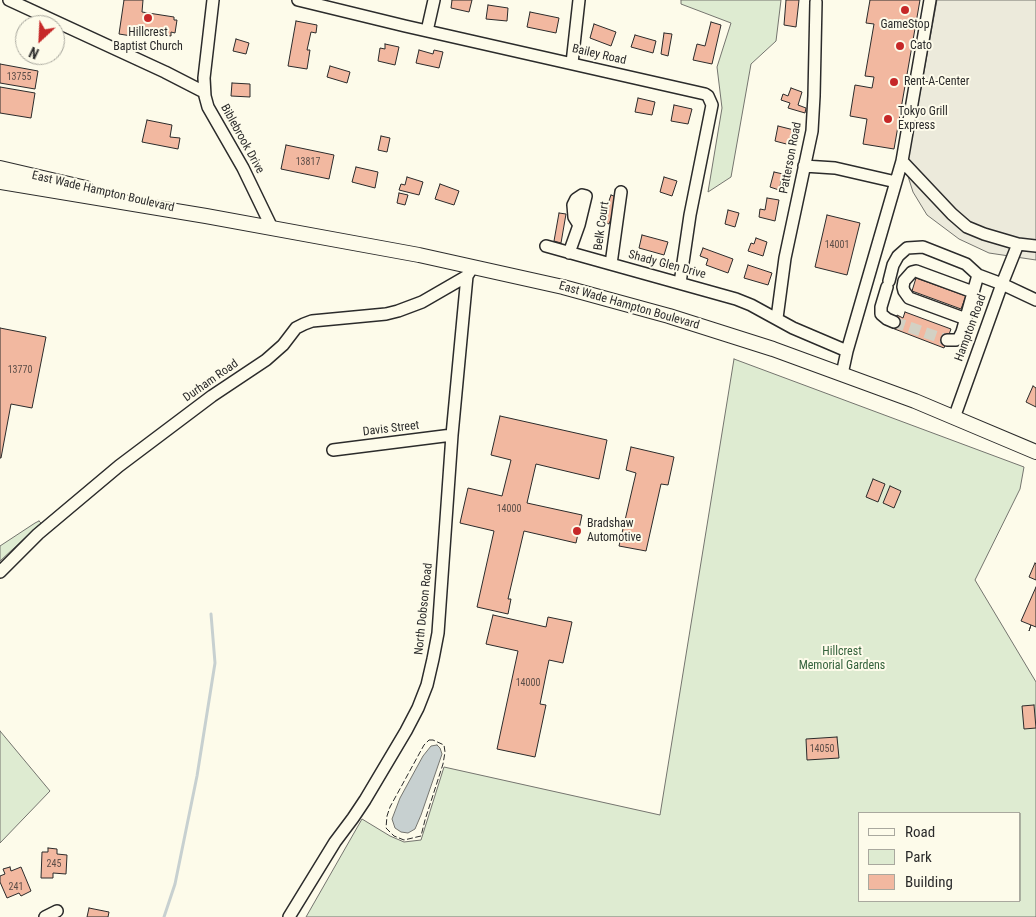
<!DOCTYPE html>
<style>
body{margin:0}
#map{position:relative;width:1036px;height:917px;overflow:hidden;background:#fdfbea;font-family:"Roboto Condensed",sans-serif}
canvas{display:block}
.legend{position:absolute;left:858px;top:812px;width:162px;height:90px;box-sizing:border-box;background:#fdfbea;border:1px solid #a9a89e;margin:0;padding:6px 9px;list-style:none;font-size:15px;color:#2b2b2b}
.legend li{display:flex;align-items:center;gap:10px;height:25px}
.legend b{width:25px;border:1px solid #a9a89e}
.north{position:absolute;left:15px;top:15px;width:50px;height:50px;box-sizing:border-box;background:#fdfbea;border:1px solid #a9a89e;border-radius:50%;rotate:205deg;font-size:14px;font-weight:700;line-height:20px;text-align:center;color:#2b2b2b}
.north::after{content:'';display:block;margin:auto;width:18px;height:22px;background:#c62828;clip-path:polygon(50% 0,100% 100%,50% 72%,0 100%)}
</style>
<div id="map">
<canvas width="1036" height="917"></canvas>
<ul class="legend">
<li><b style="height:6px;background:#fdfbea"></b>Road</li>
<li><b style="height:14px;background:#deebd1"></b>Park</li>
<li><b style="height:14px;background:#f2b8a0"></b>Building</li>
</ul>
<div class="north">N</div>
</div>
<script>
const c = document.querySelector('canvas').getContext('2d');
c.lineJoin = 'round';
function fillPath(path, color) {
  c.fillStyle = color;
  c.fill(path, 'evenodd');
}
function shape(rows) {
  const path = new Path2D();
  for (const r of rows) {
    path.moveTo(r[0], r[1]);
    for (let i = 2; i < r.length; i += 2) path.lineTo(r[i], r[i + 1]);
  }
  return path;
}
function strokePath(path, color, width, dash) {
  c.strokeStyle = color;
  c.lineWidth = width;
  c.lineCap = dash ? 'butt' : 'round';
  c.setLineDash(dash || []);
  c.stroke(path);
}
function label(font, color, halo, rows, align = 'center') {
  c.font = font + ' "Roboto Condensed",sans-serif';
  c.lineWidth = 4;
  c.setLineDash([]);
  c.textBaseline = 'middle';
  c.strokeStyle = halo;
  c.fillStyle = color;
  for (const [text, x, y, turn = 0] of rows) {
    c.save();
    c.translate(x, y);
    c.rotate((+turn || 0) * Math.PI / 180);
    c.textAlign = isNaN(turn) ? turn : align;
    if (halo) c.strokeText(text, 0, 0);
    c.fillText(text, 0, 0);
    c.restore();
  }
}
const green = shape([
 [681,0,781,0,776,41,751,64,731,177,708,192,722,108,717,67,731,23,681,4,681,0],
 [734,359,1024,467,1020,489,975,580,1036,682,1036,917,306,917,362,819,390,836,404,842,421,840,444,767,660,815,734,359],
 [860,813,1020,813,1020,901,860,901,860,813],
 [39,521,41,523,0,561,0,546,35,523,39,521],
 [0,731,50,791,0,843,0,731]
]);
const parking = shape([
 [937,0,1036,0,1036,260,989,253,959,239,927,215,913,192,906,170,937,0]
]);
const water = shape([
 [437,745,440,748,442,754,421,815,415,829,408,833,401,832,395,828,392,819,400,798,423,756,431,746,437,745]
]);
const stream = shape([
 [164,917,175,884,197,776,215,663,211,614]
]);
const building = shape([
 [124,0,143,0,142,12,174,17,174,20,177,20,175,33,171,32,171,36,139,31,138,37,119,34,124,0],
 [452,0,472,0,469,12,451,8,452,0],
 [786,0,799,0,796,27,784,25,786,0],
 [870,0,920,0,894,149,863,144,867,119,850,116,855,85,872,88,874,77,865,76,874,24,866,23,870,0],
 [488,5,508,8,507,21,486,19,488,5],
 [530,12,559,18,556,33,527,27,530,12],
 [296,21,317,25,316,33,311,32,307,50,310,50,307,69,288,66,296,21],
 [711,22,721,25,712,64,693,60,697,44,705,46,711,22],
 [594,24,616,32,611,46,590,38,594,24],
 [664,33,672,34,668,56,661,54,664,33],
 [635,35,656,41,653,53,631,47,635,35],
 [236,39,249,43,246,54,233,51,236,39],
 [385,44,399,47,395,65,378,61,380,48,385,49,385,44],
 [419,50,433,54,434,50,443,52,439,68,416,63,419,50],
 [0,64,38,71,35,89,0,83,0,64],
 [330,66,350,72,347,83,327,77,330,66],
 [232,83,250,84,250,97,231,96,232,83],
 [0,87,35,93,31,118,0,113,0,87],
 [791,88,802,92,798,105,806,108,805,113,788,108,790,103,781,100,783,94,788,96,791,88],
 [638,98,655,102,652,115,635,112,638,98],
 [674,105,692,109,688,124,671,121,674,105],
 [147,120,172,125,170,137,180,138,178,149,142,142,147,120],
 [778,126,794,130,790,145,775,141,778,126],
 [381,136,390,138,387,152,378,150,381,136],
 [286,145,334,155,329,179,281,169,286,145],
 [356,167,378,172,375,188,352,182,356,167],
 [774,172,783,174,779,190,770,187,774,172],
 [407,177,423,182,419,195,399,190,401,184,405,185,407,177],
 [664,177,677,181,672,196,660,192,664,177],
 [440,184,459,191,454,205,435,199,440,184],
 [399,193,408,195,405,205,397,203,399,193],
 [611,195,619,198,609,224,602,221,611,195],
 [767,198,779,200,775,221,759,217,760,209,765,210,767,198],
 [728,210,739,213,735,227,725,224,728,210],
 [559,213,566,214,561,243,554,241,559,213],
 [827,215,860,223,847,275,815,267,827,215],
 [642,235,668,242,664,255,639,248,642,235],
 [756,238,767,242,763,256,748,251,751,243,754,244,756,238],
 [703,248,733,259,728,273,706,265,708,259,700,256,703,248],
 [748,265,772,273,768,285,744,278,748,265],
 [916,278,966,296,961,309,912,291,916,278],
 [905,312,951,329,944,348,892,328,897,315,903,318,905,312],
 [0,328,46,337,32,408,11,404,1,458,0,458,0,328],
 [1033,386,1036,388,1036,407,1026,402,1033,386],
 [500,416,607,440,599,479,536,464,527,503,582,515,576,543,524,531,508,599,511,599,508,614,477,607,494,531,460,523,468,488,502,496,511,460,491,455,500,416],
 [631,447,674,457,668,485,661,484,646,551,619,546,636,473,626,470,631,447],
 [873,479,885,484,878,502,866,497,873,479],
 [890,486,901,491,894,508,883,503,890,486],
 [1035,563,1036,564,1036,580,1029,577,1035,563],
 [1036,587,1036,627,1031,625,1029,631,1031,625,1021,621,1036,587],
 [493,615,546,627,548,617,572,622,563,663,549,660,540,704,546,705,535,757,497,749,518,651,486,644,493,615],
 [1034,705,1036,728,1024,729,1022,706,1034,705],
 [837,737,839,758,807,760,806,739,837,737],
 [48,848,57,849,57,854,67,855,66,874,53,873,53,878,41,878,42,852,48,852,48,848],
 [10,867,11,871,21,867,31,891,21,896,19,893,7,898,0,882,0,876,5,874,3,869,10,867],
 [89,908,109,912,108,917,87,917,89,908]
]);
const minorTunnel = shape([
 [894,322,947,340]
]);
const minor = shape([
 [9,0,165,72,204,92],
 [213,0,204,78,205,96,208,107,243,168,272,228],
 [298,0,405,26,705,94,708,96,712,105,690,215,680,283],
 [427,31,434,0],
 [572,63,579,0],
 [902,161,952,214,967,227,984,234,1018,244,1036,246],
 [804,166,835,168,896,182],
 [546,246,736,299,751,305,793,328,847,351],
 [569,253,579,225,586,196,582,195,576,199,573,205,574,217,579,225],
 [611,264,621,192],
 [889,281,893,265,898,256,907,248,923,247,966,264,978,275,1002,284,1018,244],
 [887,287,881,307,881,314,887,319,894,322],
 [777,318,785,258,812,131,814,96,816,2],
 [966,319,909,298,904,291,903,287,904,281,912,272,916,271,973,292],
 [947,340,956,340,959,338,962,332,978,275],
 [842,374,847,351,902,161,930,0],
 [954,418,1002,284,1036,300],
 [333,450,452,435],
 [0,572,38,534,119,466,212,396,266,360,283,345,296,328,304,324,312,321,386,314,398,311,422,302,467,276],
 [45,917,57,911],
 [289,917,335,842,353,818,365,800,406,731,418,708,427,685,433,659,438,633,452,435,463,318,467,276,472,268]
]);
const major = shape([
 [0,168,86,188],
 [0,182,206,216,419,255,563,287,669,316,773,349,915,401,1036,452]
]);
const fence = shape([
 [429,740,433,740,444,745,445,752,443,764,425,820,421,836,404,840,394,836,386,828,387,816,390,807,424,745,429,740]
]);
const markers = [
 [905,10,5,"#c62828"],
 [148,18,5,"#c62828"],
 [900,46,5,"#c62828"],
 [894,82,5,"#c62828"],
 [888,119,5,"#c62828"],
 [577,531,5,"#c62828"]
];
const numberNames = [
 ["13755",19,77],
 ["13817",308,162],
 ["14001",837,245],
 ["13770",20,370],
 ["14000",509,509],
 ["14000",528,683],
 ["14050",822,749],
 ["245",54,864],
 ["241",16,887]
];
const poiNames = [
 ["GameStop",905,25,"center"],
 ["Hillcrest",148,33,"center"],
 ["Baptist Church",148,47,"center"],
 ["Cato",910,46],
 ["Rent-A-Center",904,82],
 ["Tokyo Grill",898,112],
 ["Express",898,126],
 ["Bradshaw",587,524],
 ["Automotive",587,538]
];
const streetNames = [
 ["Bailey Road",599,55,13],
 ["Biblebrook Drive",242,139,61],
 ["Patterson Road",791,158,-79],
 ["East Wade Hampton Boulevard",103,192,13],
 ["Belk Court",602,226,-82],
 ["Shady Glen Drive",667,265,15],
 ["East Wade Hampton Boulevard",629,306,16],
 ["Hampton Road",971,328,-70],
 ["Durham Road",211,381,-35],
 ["Davis Street",391,429,-7],
 ["North Dobson Road",424,609,-84]
];
const parkNames = [
 ["Hillcrest",842,652],
 ["Memorial Gardens",842,666]
];
fillPath(green, '#deebd1');
strokePath(green, '#74746e', 1);
fillPath(parking, '#eceadb');
strokePath(parking, '#74746e', 1);
fillPath(water, '#c7d0d0');
strokePath(water, '#74746e', 1);
strokePath(stream, '#c7d0d0', 3);
fillPath(building, '#f2b8a0');
strokePath(building, '#2b2b2b', 1);
strokePath(minorTunnel, '#d3d1c4', 11, [11, 5.5]);
strokePath(minor, '#2b2b2b', 14);
strokePath(major, '#2b2b2b', 16);
strokePath(minor, '#fdfbea', 11);
strokePath(major, '#fdfbea', 14);
strokePath(fence, '#2b2b2b', 1, [6, 2.5]);
for (const [x, y, r, color] of markers) {
  const dot = new Path2D();
  dot.arc(x, y, r, 0, 2 * Math.PI);
  c.fillStyle = color;
  c.fill(dot);
  strokePath(dot, '#fdfbea', 2);
}
label('10px', '#5d4e48', null, numberNames);
label('12px', '#2b2b2b', '#fdfbea', poiNames, 'left');
label('12px', '#2b2b2b', '#fdfbea', streetNames);
label('12px', '#34623c', '#fdfbea', parkNames);
</script>
